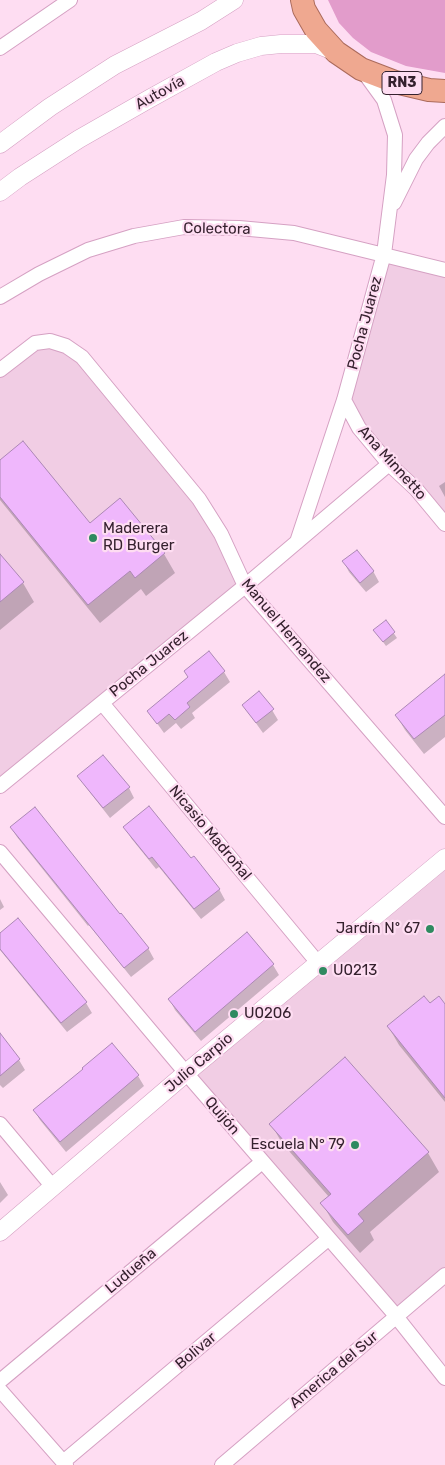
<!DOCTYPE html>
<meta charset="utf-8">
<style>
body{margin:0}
canvas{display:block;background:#feddf2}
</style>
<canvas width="445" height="1465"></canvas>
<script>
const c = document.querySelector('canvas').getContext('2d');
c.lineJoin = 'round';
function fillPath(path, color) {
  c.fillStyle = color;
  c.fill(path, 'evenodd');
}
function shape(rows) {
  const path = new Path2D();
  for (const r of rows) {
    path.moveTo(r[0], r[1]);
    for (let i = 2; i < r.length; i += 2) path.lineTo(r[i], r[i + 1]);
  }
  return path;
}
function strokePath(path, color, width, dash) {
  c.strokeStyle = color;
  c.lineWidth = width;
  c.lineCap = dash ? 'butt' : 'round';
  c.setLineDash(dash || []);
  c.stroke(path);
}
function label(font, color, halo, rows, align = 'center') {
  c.font = font + ' Rubik,sans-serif';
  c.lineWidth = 4.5;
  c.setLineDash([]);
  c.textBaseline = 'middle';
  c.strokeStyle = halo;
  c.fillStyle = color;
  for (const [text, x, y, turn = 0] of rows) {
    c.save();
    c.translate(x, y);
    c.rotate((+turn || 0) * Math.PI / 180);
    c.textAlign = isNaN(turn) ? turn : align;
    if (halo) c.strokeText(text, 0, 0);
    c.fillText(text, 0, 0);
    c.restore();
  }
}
const built = shape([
 [384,254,445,270,445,524,344,400],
 [35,343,66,346,199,498,245,586,0,786,0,370],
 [445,858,445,1275,396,1317,186,1073]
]);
const green = shape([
 [328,0,445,0,445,73,406,66,371,52,353,38,339,23]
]);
const shadow = shape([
 [0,462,90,525,164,554,175,573,146,596,141,589,100,623,0,500],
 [445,482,445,497,439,486],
 [0,556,23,583,34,602,0,630],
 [344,562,373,571,379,582,366,592,349,572],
 [386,622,397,638,386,646,378,635],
 [209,653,224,672,230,682,192,713,195,718,181,729,176,723,164,733,149,712,189,678],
 [445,676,445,737,424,754,405,730,396,715],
 [243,705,272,710,278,720,263,733],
 [79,776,129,788,134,798,110,818,85,786],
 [11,827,148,948,154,959,131,977,89,925,88,926,17,837],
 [125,827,191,860,219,889,225,900,201,919,159,867,156,869,131,838],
 [0,899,4,907,0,910],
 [0,934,86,1003,92,1013,67,1032,0,950],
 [273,965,279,975,201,1041,175,1010,170,1000],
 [430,1005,445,1006,445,1102,399,1045,388,1026],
 [0,1035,19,1060,25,1070,3,1088,0,1085],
 [138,1076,144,1086,66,1152,40,1120,34,1110],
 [271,1124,428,1153,439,1172,370,1232,374,1240,360,1253,333,1222,322,1203,329,1197,282,1143],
 [0,1182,8,1195,0,1203]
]);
const building = shape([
 [23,441,90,523,120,498,165,553,135,578,130,571,88,605,0,497,0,460,23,441],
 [357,550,374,571,360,583,342,561,357,550],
 [0,554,24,582,0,602,0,554],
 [386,620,395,632,383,642,373,630,386,620],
 [209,651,225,671,187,703,190,707,175,720,169,714,157,724,147,711,188,677,184,671,209,651],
 [445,674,445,715,414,739,395,715,445,674],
 [259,691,274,709,256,723,242,705,259,691],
 [103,755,130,787,103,808,77,776,103,755],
 [149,806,191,858,194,856,220,889,194,909,152,857,149,859,123,827,149,806],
 [35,807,120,914,121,913,149,948,124,968,10,827,35,807],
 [18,918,87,1002,61,1023,0,949,0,933,18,918],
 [247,932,274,964,195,1032,168,999,247,932],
 [424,996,430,1003,439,996,445,1004,445,1098,387,1026,424,996],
 [0,1033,20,1059,0,1076,0,1033],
 [112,1043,139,1075,60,1142,33,1110,83,1069,82,1068,112,1043],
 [345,1057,429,1152,358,1214,364,1221,348,1235,320,1203,331,1194,269,1124,345,1057]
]);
const minor = shape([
 [0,48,70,0],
 [394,203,416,159,428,143,445,126],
 [0,297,39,274,88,250,134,236,184,227,239,228,294,233,445,270],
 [0,370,35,343,50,341,66,346,82,357,199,499,221,534,245,586,445,817],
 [344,400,359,428,389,464,416,489,445,524],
 [297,542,344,400,384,254,394,175,395,135,384,100,363,71],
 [102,703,318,963],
 [0,786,245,586,389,464],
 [0,852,186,1073,391,1310,445,1378],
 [0,1124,53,1187],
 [0,1381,262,1162],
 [0,1390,66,1465],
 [63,1462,328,1239],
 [222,1465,445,1275]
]);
const tertiary = shape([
 [0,144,50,107,115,65,201,21,234,0],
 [0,192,20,177,79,139,149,99,216,62,237,53,261,46,281,44,316,44,336,52],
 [0,1232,186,1073,445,858]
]);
const trunk = shape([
 [302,0,304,9,316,30,336,52,361,69,395,82,429,90,445,91]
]);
const markers = [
 [93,538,5,"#2f8a60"],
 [430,929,5,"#2f8a60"],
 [323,971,5,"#2f8a60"],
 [234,1014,5,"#2f8a60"],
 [355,1145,5,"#2f8a60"]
];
const shields = [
 [402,83,40]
];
const shieldNames = [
 ["RN3",402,83]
];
const streetNames = [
 ["Autovía",160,93,-29],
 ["Colectora",217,229,1],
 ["Pocha Juarez",365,323,-75],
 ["Ana Minnetto",392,463,48],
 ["Manuel Hernandez",286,631,50],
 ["Pocha Juarez",149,664,-39],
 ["Nicasio Madroñal",210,833,50],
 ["Julio Carpio",199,1063,-40],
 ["Quijón",222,1116,49],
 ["Ludueña",131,1271,-40],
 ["Bolivar",196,1351,-40],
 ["America del Sur",334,1370,-40]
];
const poiNames = [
 ["Maderera",103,529],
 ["RD Burger",103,546],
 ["Jardín Nº 67",420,929,"right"],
 ["U0213",333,971],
 ["U0206",244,1014],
 ["Escuela N° 79",345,1145,"right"]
];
fillPath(built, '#f1cde4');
fillPath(green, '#e29ccb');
fillPath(shadow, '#0003');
fillPath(building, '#efb7fc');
strokePath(building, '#ac88b5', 1);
strokePath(minor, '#d5a1c3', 16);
strokePath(tertiary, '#d5a1c3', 19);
strokePath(trunk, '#ab6b5c', 24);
strokePath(minor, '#fff', 14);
strokePath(tertiary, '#fff', 18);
strokePath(trunk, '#efa890', 22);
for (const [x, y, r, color] of markers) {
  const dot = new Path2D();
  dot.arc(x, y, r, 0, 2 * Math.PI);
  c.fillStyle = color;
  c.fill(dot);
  strokePath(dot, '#feddf2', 2);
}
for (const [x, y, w] of shields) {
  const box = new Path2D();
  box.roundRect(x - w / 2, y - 11.5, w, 23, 4);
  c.fillStyle = '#feddf2';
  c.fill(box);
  strokePath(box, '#35212e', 1);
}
label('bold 14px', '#35212e', null, shieldNames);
label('15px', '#35212e', '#feddf2', streetNames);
label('15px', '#35212e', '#feddf2', poiNames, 'left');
</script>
